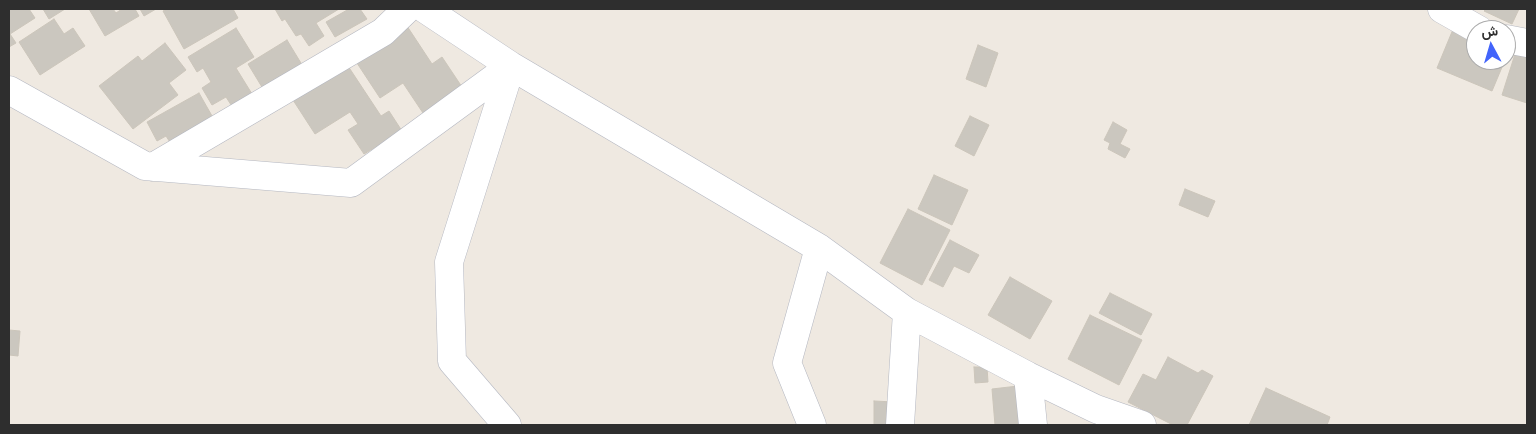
<!DOCTYPE html>
<meta charset="utf-8">
<style>
body{margin:0}
#map{position:relative;width:1536px;height:434px;overflow:hidden;background:#efe9e1;font-family:"Asap Condensed",Vazirmatn,sans-serif}
canvas{display:block}
.frame{position:absolute;inset:0;border:10px solid #2e2e2e;pointer-events:none}
.north{position:absolute;left:1466px;top:20px;width:50px;height:50px;box-sizing:border-box;background:#fff;border:1px solid #ababab;border-radius:50%;rotate:354deg;font-size:14px;font-weight:700;line-height:20px;text-align:center;color:#2e2e2e}
.north::after{content:'';display:block;margin:auto;width:18px;height:22px;background:#4264fb;clip-path:polygon(50% 0,100% 100%,50% 72%,0 100%)}
</style>
<div id="map">
<canvas width="1536" height="434"></canvas>
<div class="frame"></div>
<div class="north">ش</div>
</div>
<script>
const c = document.querySelector('canvas').getContext('2d');
c.lineJoin = 'round';
function fillPath(path, color) {
  c.fillStyle = color;
  c.fill(path, 'evenodd');
}
function shape(rows) {
  const path = new Path2D();
  for (const r of rows) {
    path.moveTo(r[0], r[1]);
    for (let i = 2; i < r.length; i += 2) path.lineTo(r[i], r[i + 1]);
  }
  return path;
}
function strokePath(path, color, width, dash) {
  c.strokeStyle = color;
  c.lineWidth = width;
  c.lineCap = dash ? 'butt' : 'round';
  c.setLineDash(dash || []);
  c.stroke(path);
}
const building = shape([
 [9,9,29,9,35,18,10,34,16,43,9,47,9,9],
 [43,9,65,9,49,19,43,9],
 [89,9,113,9,116,13,122,9,135,9,139,16,105,36,89,9],
 [140,9,156,9,144,16,140,9],
 [167,9,233,9,238,18,184,49,163,11,167,9],
 [275,9,339,9,316,23,324,36,309,46,301,34,296,36,285,19,282,21,275,9],
 [349,9,360,9,367,19,335,37,326,22,349,9],
 [1486,9,1519,9,1512,24,1484,11,1486,9],
 [54,19,64,34,73,28,85,46,40,75,19,42,54,19],
 [405,23,432,64,442,57,464,90,425,116,403,83,380,98,353,57,405,23],
 [1454,27,1476,37,1476,60,1505,60,1492,91,1437,68,1454,27],
 [236,28,254,57,236,68,257,102,237,114,226,97,212,105,202,88,211,82,203,68,197,72,188,57,236,28],
 [287,40,307,73,268,97,248,64,287,40],
 [165,43,186,70,169,83,178,95,133,129,99,86,138,56,142,61,165,43],
 [978,45,998,53,986,87,966,79,978,45],
 [1516,51,1527,54,1527,103,1502,95,1516,51],
 [348,66,381,116,389,111,402,131,364,154,348,130,358,124,350,112,315,134,293,100,348,66],
 [199,93,216,123,173,147,166,136,157,141,147,122,199,93],
 [970,116,989,125,974,156,955,146,970,116],
 [1113,122,1127,130,1120,144,1130,149,1125,158,1108,149,1110,143,1104,140,1113,122],
 [934,175,968,190,952,225,918,209,934,175],
 [1185,189,1215,201,1208,217,1179,205,1185,189],
 [908,209,950,230,922,285,880,263,908,209],
 [950,240,979,255,969,273,954,266,943,287,929,280,950,240],
 [1010,277,1052,301,1030,339,988,315,1010,277],
 [1110,293,1152,314,1141,335,1099,313,1110,293],
 [1090,315,1142,340,1119,385,1068,359,1090,315],
 [9,330,20,331,18,356,9,355,9,330],
 [1168,357,1198,373,1202,370,1213,376,1187,425,1173,425,1128,402,1143,374,1156,380,1168,357],
 [974,367,987,367,988,382,975,383,974,367],
 [1018,386,1022,425,995,425,992,389,1018,386],
 [1266,388,1330,417,1327,425,1249,425,1266,388],
 [874,401,894,402,894,425,874,425,874,401]
]);
const minor = shape([
 [425,9,511,66,819,248,907,312,1028,376,1096,409,1142,425],
 [1442,9,1479,30],
 [1506,39,1527,43],
 [9,90,145,166,351,183,511,66],
 [153,167,383,32,407,9],
 [1028,376,1033,425],
 [507,425,452,361,449,262,511,66],
 [812,425,787,363,819,248],
 [900,425,907,312]
]);
fillPath(building, '#cbc7bf');
strokePath(building, '#cbc5ba', 1);
strokePath(minor, '#b4b7c1', 29);
strokePath(minor, '#fff', 28);
</script>
